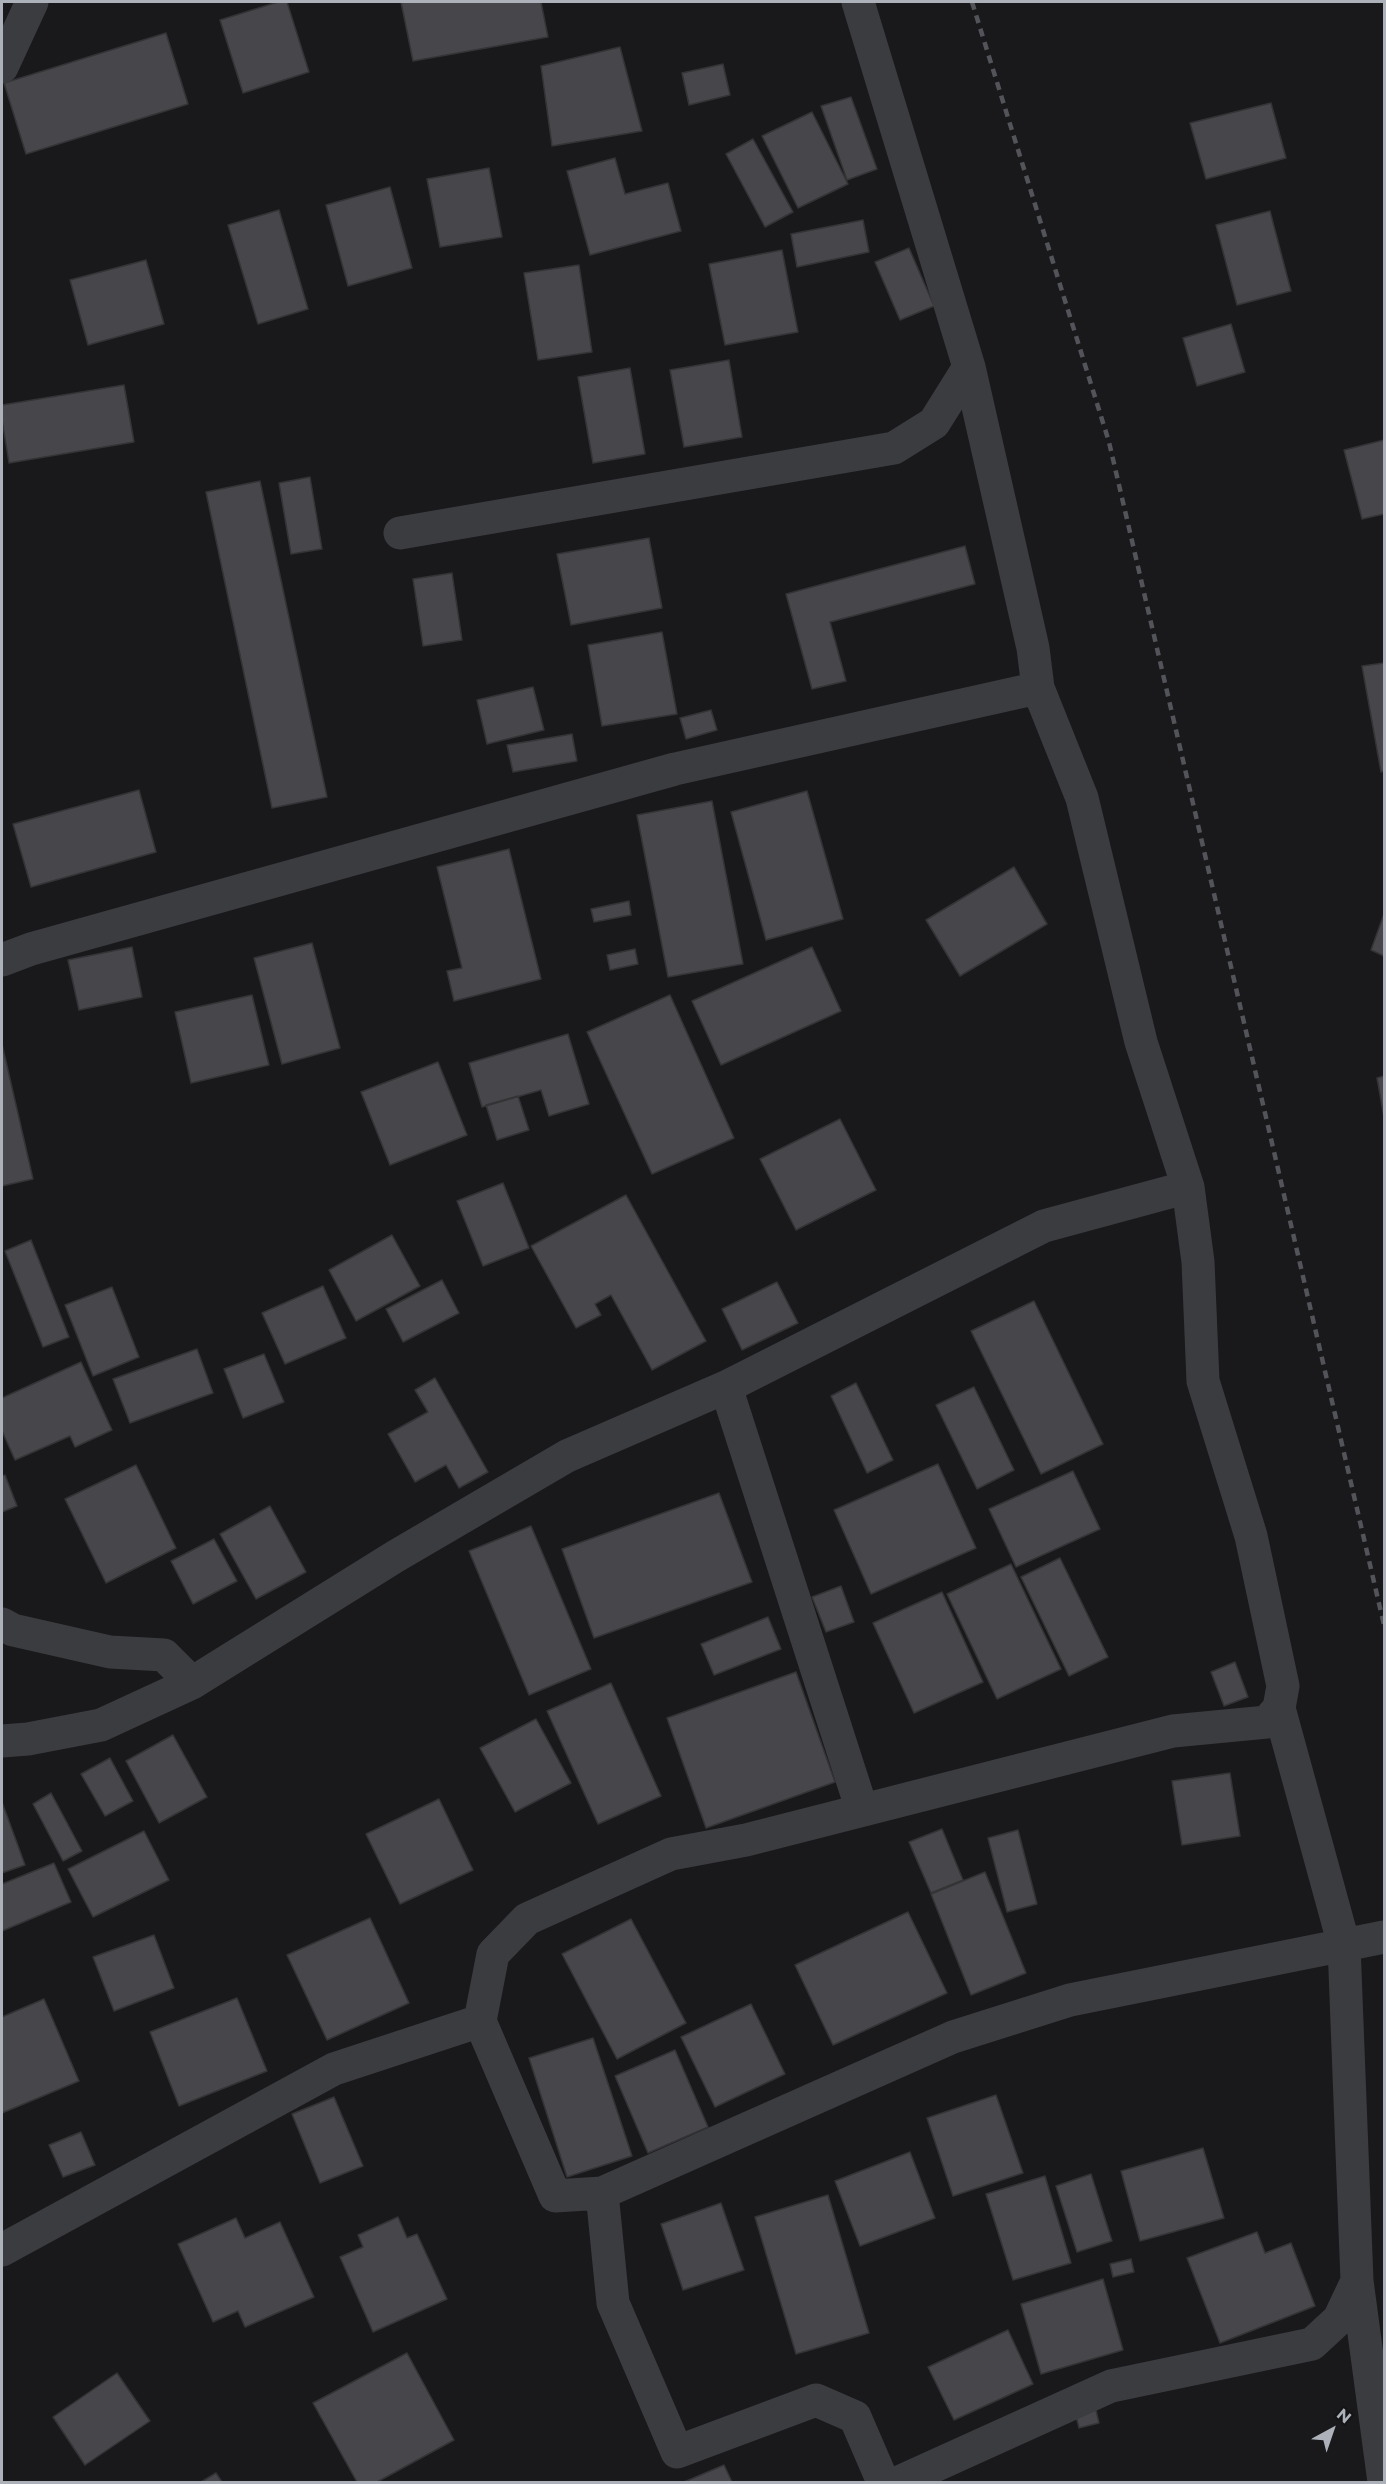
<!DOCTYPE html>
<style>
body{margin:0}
#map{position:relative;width:1386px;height:2484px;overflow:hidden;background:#19191b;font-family:Montserrat,sans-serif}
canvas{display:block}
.frame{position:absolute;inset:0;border:3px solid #adb1b9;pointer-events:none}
.north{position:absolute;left:1302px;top:2400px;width:60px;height:60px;-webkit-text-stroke:4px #141416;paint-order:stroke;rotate:40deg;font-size:16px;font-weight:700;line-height:24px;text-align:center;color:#adb1b9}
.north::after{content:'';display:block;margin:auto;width:21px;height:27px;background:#adb1b9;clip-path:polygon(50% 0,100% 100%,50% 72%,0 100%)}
</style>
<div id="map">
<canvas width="1386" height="2484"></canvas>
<div class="frame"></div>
<div class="north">N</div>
</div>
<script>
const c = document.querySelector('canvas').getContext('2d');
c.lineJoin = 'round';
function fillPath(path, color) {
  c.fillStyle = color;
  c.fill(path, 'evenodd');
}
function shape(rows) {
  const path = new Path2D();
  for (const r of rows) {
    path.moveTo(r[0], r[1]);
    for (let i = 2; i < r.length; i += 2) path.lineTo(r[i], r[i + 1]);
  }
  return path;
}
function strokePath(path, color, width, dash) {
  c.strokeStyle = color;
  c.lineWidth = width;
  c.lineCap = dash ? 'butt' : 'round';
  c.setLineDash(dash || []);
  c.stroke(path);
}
const building = shape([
 [278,2,287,2,309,72,243,93,220,20,278,2],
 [401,2,541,2,548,37,413,61,401,2],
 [166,33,188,104,26,154,4,83,166,33],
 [620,47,642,131,552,146,541,66,620,47],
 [723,64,730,95,689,105,682,73,723,64],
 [851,97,877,169,847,180,821,106,851,97],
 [1271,103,1286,158,1206,179,1190,123,1271,103],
 [812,112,848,184,798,208,762,136,812,112],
 [753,139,793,212,765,227,726,154,753,139],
 [615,158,625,194,668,183,681,231,590,255,567,171,615,158],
 [489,168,502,237,440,247,427,179,489,168],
 [390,187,412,268,348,286,326,205,390,187],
 [279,210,308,309,258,324,228,225,279,210],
 [1270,211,1291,291,1237,305,1216,225,1270,211],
 [863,220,869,252,797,267,791,234,863,220],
 [909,248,934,306,900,320,875,262,909,248],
 [782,250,798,332,725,345,709,264,782,250],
 [146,260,164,324,88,345,70,280,146,260],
 [579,265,592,352,538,360,524,273,579,265],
 [1231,324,1245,372,1197,386,1183,338,1231,324],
 [729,360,742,437,684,447,670,370,729,360],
 [630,368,645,454,593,463,578,377,630,368],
 [124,385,134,442,9,463,2,420,2,405,124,385],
 [1384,440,1384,514,1362,519,1344,450,1384,440],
 [310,477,322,549,291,554,279,483,310,477],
 [260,481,327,797,272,808,206,492,260,481],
 [649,538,662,608,571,625,557,554,649,538],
 [965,546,975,584,830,622,846,681,812,689,786,594,965,546],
 [452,573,462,640,423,646,413,579,452,573],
 [662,632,677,714,602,726,588,645,662,632],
 [1384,663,1384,771,1381,772,1362,666,1384,663],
 [533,687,544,730,487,744,477,700,533,687],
 [711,710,717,730,686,739,680,718,711,710],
 [572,734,577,761,513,772,507,745,572,734],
 [139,790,156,852,31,887,13,824,139,790],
 [807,791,843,919,766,940,731,812,807,791],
 [712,801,743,964,668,977,637,815,712,801],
 [509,849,541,979,454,1001,447,971,462,968,437,867,509,849],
 [1014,867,1047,924,960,976,926,920,1014,867],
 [629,901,631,915,594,922,591,909,629,901],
 [1384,914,1384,956,1371,950,1384,914],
 [312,943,340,1048,282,1064,254,958,312,943],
 [132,947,142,997,79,1010,68,960,132,947],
 [812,947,841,1011,721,1065,692,1001,812,947],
 [635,949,638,964,610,970,607,955,635,949],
 [252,995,269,1065,191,1083,175,1012,252,995],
 [670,995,734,1138,652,1174,587,1032,670,995],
 [568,1034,589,1104,549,1116,541,1090,482,1107,469,1063,568,1034],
 [2,1044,33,1179,2,1186,2,1044],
 [438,1062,467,1135,390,1165,361,1092,438,1062],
 [1384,1076,1384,1117,1377,1078,1384,1076],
 [518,1096,529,1130,497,1140,486,1105,518,1096],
 [840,1119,876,1190,796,1230,760,1159,840,1119],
 [503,1183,529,1248,483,1266,457,1201,503,1183],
 [626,1195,706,1341,652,1370,611,1295,595,1304,601,1315,576,1328,531,1246,626,1195],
 [392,1235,420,1286,356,1321,329,1270,392,1235],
 [31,1240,69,1337,43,1347,5,1251,31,1240],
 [442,1280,459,1313,403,1342,386,1309,442,1280],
 [777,1282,798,1323,742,1350,722,1309,777,1282],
 [323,1286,346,1338,285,1364,262,1313,323,1286],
 [112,1287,139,1357,93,1376,65,1305,112,1287],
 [1034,1301,1103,1444,1041,1474,971,1331,1034,1301],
 [197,1349,213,1393,130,1423,113,1379,197,1349],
 [264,1354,284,1402,243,1418,224,1369,264,1354],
 [81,1362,112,1430,75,1447,70,1436,15,1460,2,1431,2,1398,81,1362],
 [435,1378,488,1472,459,1488,446,1465,415,1482,388,1434,428,1412,415,1390,435,1378],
 [856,1383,893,1460,867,1473,831,1396,856,1383],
 [974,1387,1014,1470,977,1489,936,1405,974,1387],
 [938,1464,976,1548,871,1594,834,1510,938,1464],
 [136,1465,176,1548,106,1583,65,1499,136,1465],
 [1073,1471,1100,1529,1016,1567,989,1509,1073,1471],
 [5,1475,17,1506,2,1512,2,1476,5,1475],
 [719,1493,752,1582,594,1638,562,1549,719,1493],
 [270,1506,306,1572,256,1599,220,1534,270,1506],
 [531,1526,591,1669,529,1695,469,1551,531,1526],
 [214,1539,237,1581,193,1604,171,1561,214,1539],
 [1060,1558,1108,1657,1069,1676,1021,1577,1060,1558],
 [1011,1564,1061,1669,997,1699,947,1594,1011,1564],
 [841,1586,854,1622,826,1632,812,1597,841,1586],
 [942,1592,983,1682,914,1713,873,1623,942,1592],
 [768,1617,781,1649,714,1675,701,1644,768,1617],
 [1235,1662,1248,1697,1224,1706,1211,1672,1235,1662],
 [796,1672,835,1782,706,1828,667,1718,796,1672],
 [611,1683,661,1796,598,1824,547,1711,611,1683],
 [536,1719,571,1783,515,1812,480,1748,536,1719],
 [173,1735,207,1797,159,1823,126,1761,173,1735],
 [110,1758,133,1801,105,1816,81,1774,110,1758],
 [1230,1773,1240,1836,1182,1845,1172,1781,1230,1773],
 [51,1793,82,1851,63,1861,33,1804,51,1793],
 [439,1799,473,1870,400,1904,366,1834,439,1799],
 [2,1802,25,1865,2,1873,2,1802],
 [942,1829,963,1880,931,1893,909,1842,942,1829],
 [1018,1830,1037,1904,1007,1912,988,1838,1018,1830],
 [144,1831,169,1880,93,1917,68,1869,144,1831],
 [54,1863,71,1902,2,1931,2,1884,54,1863],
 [985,1872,1026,1973,971,1995,931,1894,985,1872],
 [908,1912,947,1993,833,2045,795,1965,908,1912],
 [370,1918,409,2003,327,2040,287,1955,370,1918],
 [631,1919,686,2023,617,2059,562,1954,631,1919],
 [154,1935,174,1988,114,2011,93,1957,154,1935],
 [237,1998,267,2071,179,2106,150,2032,237,1998],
 [44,1999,79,2081,2,2113,2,2017,44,1999],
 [751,2004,785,2074,715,2107,681,2037,751,2004],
 [593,2038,632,2156,567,2177,529,2058,593,2038],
 [675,2050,708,2127,648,2153,615,2076,675,2050],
 [996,2095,1023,2173,953,2196,927,2118,996,2095],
 [334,2097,363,2166,320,2183,292,2114,334,2097],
 [81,2132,95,2165,63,2177,49,2145,81,2132],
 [1203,2148,1224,2218,1140,2241,1121,2171,1203,2148],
 [910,2152,935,2218,860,2246,835,2181,910,2152],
 [1091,2174,1112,2241,1077,2252,1056,2186,1091,2174],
 [1045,2176,1071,2263,1013,2280,986,2194,1045,2176],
 [828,2195,869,2333,796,2354,755,2217,828,2195],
 [721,2203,744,2270,683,2290,661,2224,721,2203],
 [398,2217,407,2238,417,2234,447,2299,373,2332,340,2257,363,2247,358,2235,398,2217],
 [236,2218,245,2238,280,2222,314,2297,245,2327,238,2311,213,2322,178,2244,236,2218],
 [1257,2232,1265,2253,1291,2243,1315,2306,1220,2343,1187,2258,1257,2232],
 [1131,2259,1134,2272,1113,2277,1110,2264,1131,2259],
 [1103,2279,1123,2350,1041,2374,1021,2304,1103,2279],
 [1008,2330,1033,2384,954,2420,928,2367,1008,2330],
 [407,2353,454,2440,377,2482,357,2482,313,2403,407,2353],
 [117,2373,150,2421,85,2465,53,2417,117,2373],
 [1095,2406,1099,2423,1079,2428,1075,2412,1095,2406],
 [724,2465,732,2482,684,2482,724,2465],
 [216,2473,222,2482,201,2482,216,2473]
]);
const minor = shape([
 [2,67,32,2],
 [400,533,894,448,934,423,969,367],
 [2,960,31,949,675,769,1038,688],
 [726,1387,862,1810],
 [2,1624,13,1630,110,1652,164,1655,192,1683],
 [2,1741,28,1739,101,1725,192,1683,396,1556,567,1456,726,1387,1044,1226,1188,1187],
 [480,2021,555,2196,602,2193],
 [2,2250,334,2069,480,2021,493,1954,527,1919,671,1854,746,1840,1173,1731,1267,1722,1279,1708,1283,1686,1251,1536,1203,1381,1198,1262,1188,1187,1141,1042,1082,798,1038,688,1033,648,969,367,858,2],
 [1357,2281,1384,2482],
 [883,2482,855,2417,816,2400,677,2452,613,2303,602,2193,953,2037,1070,2000,1384,1937],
 [899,2482,1111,2386,1312,2344,1339,2319,1357,2281,1344,1945,1279,1708]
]);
const rail = shape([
 [972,2,1109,442,1384,1625]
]);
fillPath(building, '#47474b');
strokePath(building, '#343437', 1.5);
strokePath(minor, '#3b3c40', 33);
strokePath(rail, '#525459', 4.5, [8, 6]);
</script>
